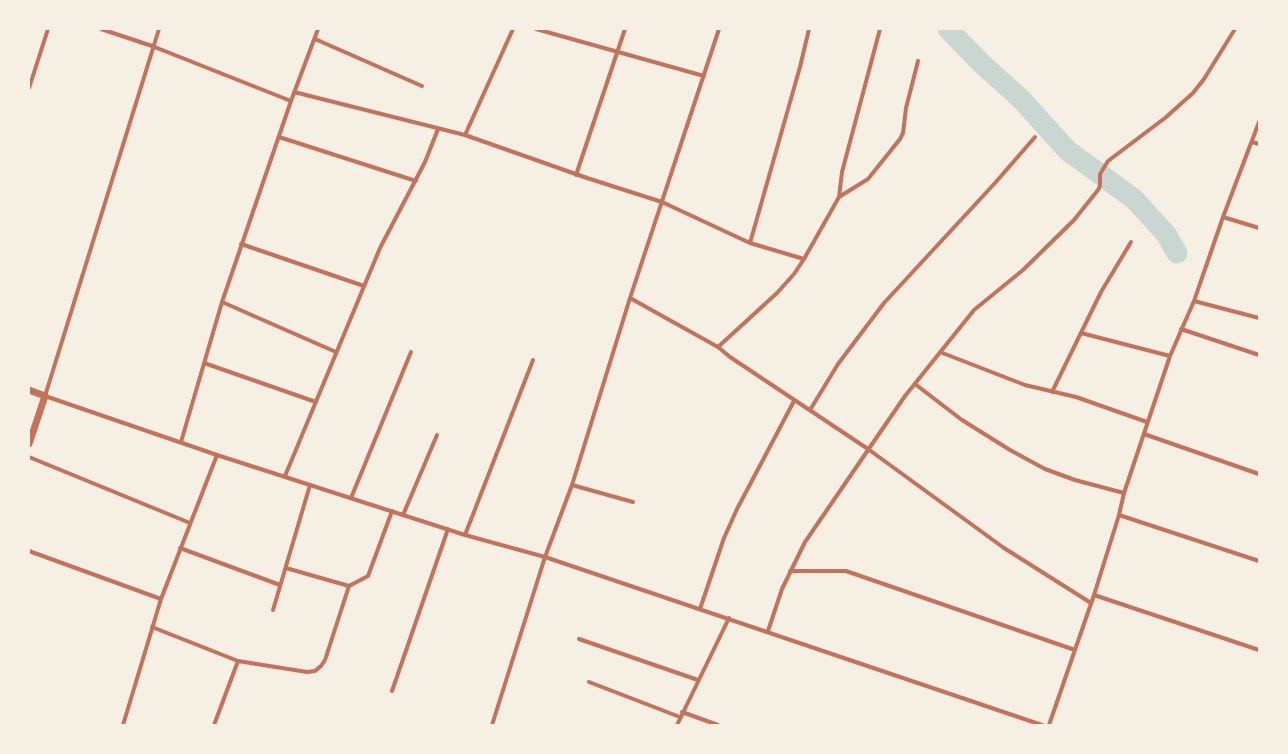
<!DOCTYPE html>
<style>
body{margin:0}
#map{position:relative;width:1288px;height:754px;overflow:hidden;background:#f6efe4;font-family:"Crimson Pro",serif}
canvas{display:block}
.frame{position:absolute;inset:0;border:30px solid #f6efe4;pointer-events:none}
</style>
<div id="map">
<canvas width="1288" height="754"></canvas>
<div class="frame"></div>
</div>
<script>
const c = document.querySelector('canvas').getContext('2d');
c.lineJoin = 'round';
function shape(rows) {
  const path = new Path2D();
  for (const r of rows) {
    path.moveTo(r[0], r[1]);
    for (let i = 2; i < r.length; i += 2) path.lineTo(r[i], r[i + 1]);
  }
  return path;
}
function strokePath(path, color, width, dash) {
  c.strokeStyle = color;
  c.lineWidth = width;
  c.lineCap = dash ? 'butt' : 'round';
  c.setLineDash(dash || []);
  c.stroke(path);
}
const river = shape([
 [948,29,981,63,1021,99,1067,150,1134,199,1166,234,1177,253]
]);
const minor = shape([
 [101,29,152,46,291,101],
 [159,29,45,396,217,455,465,535,545,557,1042,725],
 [536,29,704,76],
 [315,39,422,86],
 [29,88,48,29],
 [294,92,465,135,587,178,662,202,750,243,804,259,839,197,842,172,880,29],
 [465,135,513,29],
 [279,137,416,181],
 [1252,142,1259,144],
 [576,175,625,29],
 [839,197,868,179,900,139,903,133,906,108,918,61],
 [1223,217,1259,228],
 [750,243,800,67,809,29],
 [241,244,364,286],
 [630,298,718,347,730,357,868,449,1004,548,1091,603],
 [1194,301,1259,318],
 [222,302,336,352],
 [1181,329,1259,355],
 [1081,333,1170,356],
 [718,347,777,293,794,274,804,259],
 [940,352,1025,385,1076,397,1147,422],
 [204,363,316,402],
 [915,384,962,420,1010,450,1045,469,1075,480,1124,493],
 [1052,392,1101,292,1131,242],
 [810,410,838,364,884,303,995,183,1035,137],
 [1144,434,1259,474],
 [181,442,222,302,291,101,318,29],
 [29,457,190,523],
 [285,476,380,248,425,162,438,129],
 [572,485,633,502],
 [351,498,411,352],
 [403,515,437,435],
 [1119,515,1259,561],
 [465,535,533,360],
 [180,548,280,585],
 [29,551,161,599],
 [286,568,349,586],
 [790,571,846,571,1075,650],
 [1094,595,1259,650],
 [700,609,724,538,737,509,794,401],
 [273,610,310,485],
 [152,627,238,661,307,672,315,671,321,666,325,660,349,586,368,576,392,511],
 [768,631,782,589,805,542,905,396,974,310,1023,270,1074,220,1098,190,1100,186,1100,174,1108,161,1165,118,1193,93,1204,79,1235,29],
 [579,639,698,680],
 [589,682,680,717],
 [392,691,448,529],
 [682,712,718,725],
 [123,725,161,599,217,455],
 [214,725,238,661],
 [492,725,545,557,572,485,630,298,719,29],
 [677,725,729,618],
 [1049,725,1094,595,1119,515,1124,493,1170,356,1194,301,1223,217,1259,122]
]);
const tertiary = shape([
 [29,390,45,396,29,444]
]);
strokePath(river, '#c9d6d2', 21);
strokePath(minor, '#c5725c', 4);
strokePath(tertiary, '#c5725c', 7);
</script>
